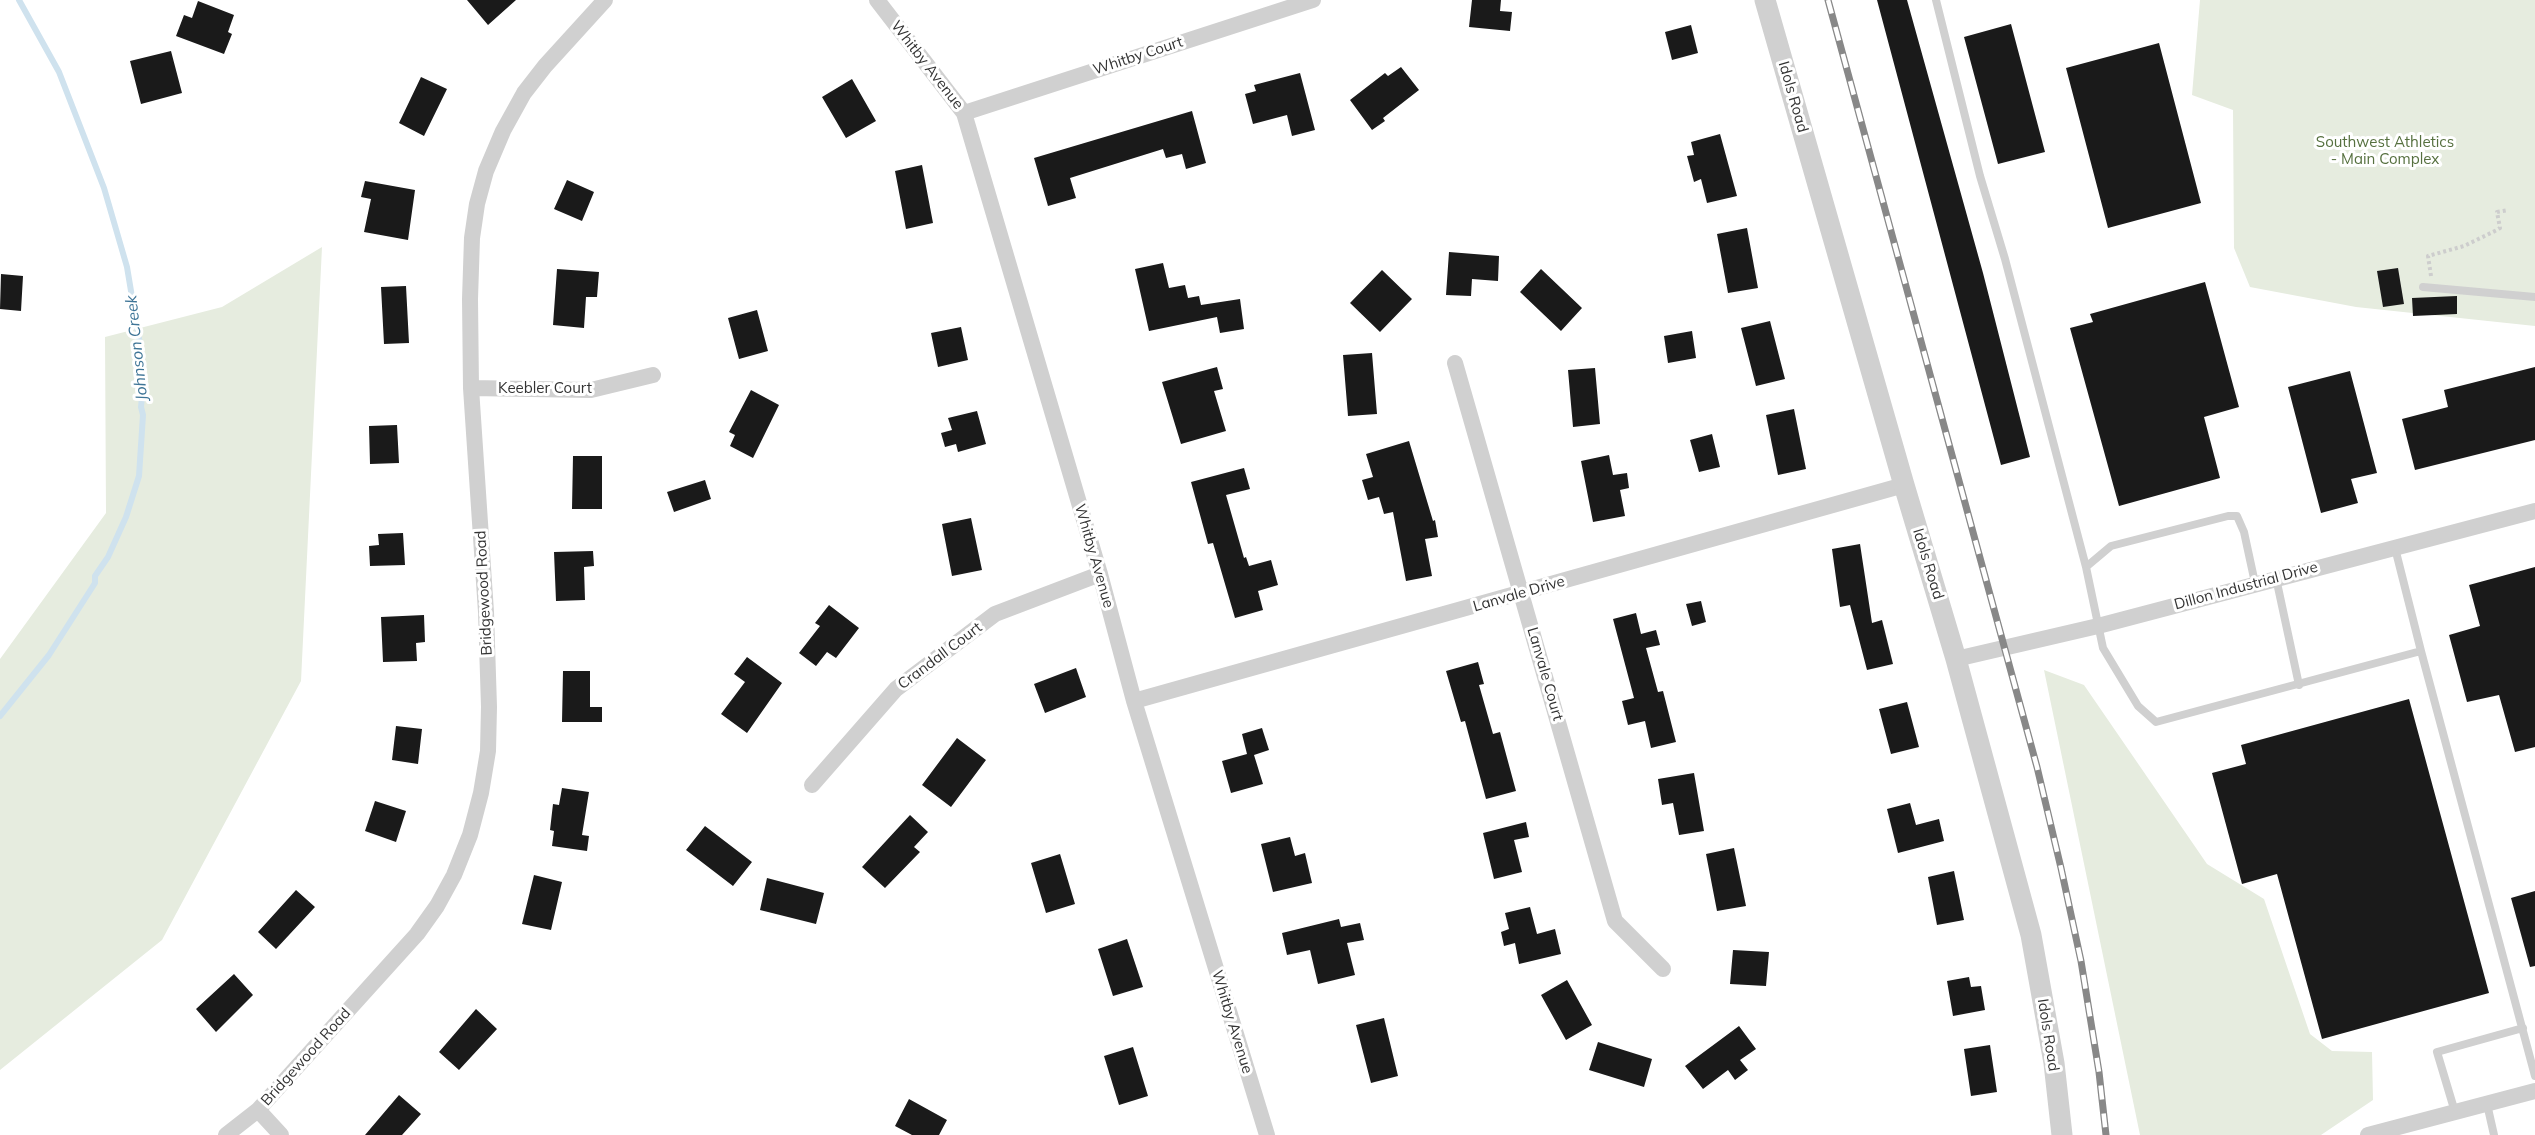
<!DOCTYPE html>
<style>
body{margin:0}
canvas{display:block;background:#fff}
</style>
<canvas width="2535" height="1135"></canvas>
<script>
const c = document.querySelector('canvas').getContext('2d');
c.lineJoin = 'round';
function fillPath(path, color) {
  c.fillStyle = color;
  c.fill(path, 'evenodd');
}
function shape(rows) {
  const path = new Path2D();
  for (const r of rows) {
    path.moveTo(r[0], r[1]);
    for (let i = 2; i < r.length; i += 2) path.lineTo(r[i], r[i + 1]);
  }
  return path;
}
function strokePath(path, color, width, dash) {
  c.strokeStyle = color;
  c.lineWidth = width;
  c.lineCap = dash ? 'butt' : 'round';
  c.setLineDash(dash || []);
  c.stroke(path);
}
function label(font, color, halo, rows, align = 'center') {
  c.font = font + ' Mulish,sans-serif';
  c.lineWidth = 6;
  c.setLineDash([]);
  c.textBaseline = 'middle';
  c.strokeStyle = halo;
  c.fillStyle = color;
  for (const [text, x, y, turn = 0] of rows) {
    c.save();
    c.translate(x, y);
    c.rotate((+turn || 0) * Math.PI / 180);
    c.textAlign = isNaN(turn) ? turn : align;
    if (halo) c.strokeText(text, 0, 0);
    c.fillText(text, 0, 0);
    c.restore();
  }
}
const green = shape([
 [2200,0,2535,0,2535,326,2356,307,2250,287,2234,248,2233,110,2192,95],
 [322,247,301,681,162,940,0,1070,0,659,106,513,105,337,222,307],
 [2044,670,2084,685,2207,864,2264,899,2310,1034,2332,1051,2372,1052,2373,1100,2321,1135,2140,1135]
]);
const stream = shape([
 [0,716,49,655,95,583,95,576,108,557,126,517,139,476,143,415,141,407,143,387,140,345,127,267,104,188,59,72,19,0]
]);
const building = shape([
 [467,0,516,0,488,25],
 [1472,0,1501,0,1500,11,1512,12,1510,31,1469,27],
 [1877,0,1907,0,1983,273,2030,457,2001,465],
 [198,1,234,15,228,32,232,34,224,54,176,36,184,15,192,18],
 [2011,24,2045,152,1998,164,1964,37],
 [1691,25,1698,53,1672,60,1665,32],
 [2159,43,2201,203,2108,228,2066,68],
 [171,51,182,93,141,104,130,61],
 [1401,67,1419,90,1383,118,1385,121,1372,130,1350,100,1385,73,1388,76],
 [1300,73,1315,130,1292,136,1287,115,1253,124,1245,94,1256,91,1254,85],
 [421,77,447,89,424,136,399,123],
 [852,79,876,121,846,138,822,97],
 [1192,111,1206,163,1186,169,1182,154,1166,158,1163,149,1070,178,1076,198,1048,206,1034,158],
 [1720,134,1737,196,1707,203,1701,179,1694,182,1687,156,1694,155,1691,142],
 [922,165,933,223,906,229,895,171],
 [567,180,594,192,582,221,554,209],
 [365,181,415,190,408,240,364,232,371,199,361,197],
 [1747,228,1758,288,1728,293,1717,234],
 [1449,252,1499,256,1498,281,1472,279,1471,296,1446,295],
 [1163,263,1169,288,1185,285,1188,298,1199,296,1201,305,1240,299,1244,329,1220,333,1217,317,1149,331,1135,269],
 [2398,268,2404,304,2383,307,2377,271],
 [557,269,599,272,597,297,586,297,584,328,553,325],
 [1541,269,1582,308,1561,331,1520,292],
 [1382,270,1412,299,1380,332,1350,303],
 [1,274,23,276,21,311,0,309],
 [2205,282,2239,407,2204,417,2220,478,2119,506,2070,328,2093,322,2090,314],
 [406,286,409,343,384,344,381,287],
 [2457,296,2457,314,2413,316,2412,298],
 [757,310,768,351,739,359,728,318],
 [1770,321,1785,379,1756,386,1741,328],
 [961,327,968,360,938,367,931,333],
 [1692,331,1696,358,1668,363,1664,336],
 [1372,353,1377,414,1348,416,1343,355],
 [1217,367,1223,389,1214,391,1226,431,1181,444,1162,382],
 [2535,367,2535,440,2415,470,2402,419,2448,407,2444,390],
 [1595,368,1600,424,1573,427,1568,370],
 [2350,371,2377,473,2351,479,2358,503,2321,513,2288,387],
 [751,390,779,405,753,458,730,446,735,435,729,432],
 [1794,409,1806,469,1778,475,1766,415],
 [977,411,986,444,958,452,956,444,945,447,941,433,952,430,948,418],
 [397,425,399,463,370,464,369,426],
 [1712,434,1720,467,1699,472,1690,440],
 [1409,441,1433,521,1435,520,1438,537,1425,539,1432,576,1406,581,1393,512,1384,514,1379,497,1368,500,1362,480,1373,477,1366,454],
 [1609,455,1613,475,1627,473,1629,488,1620,490,1625,516,1593,522,1581,461],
 [573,456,602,456,602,509,572,509],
 [1244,468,1250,489,1226,495,1244,558,1246,557,1249,566,1271,560,1278,585,1258,591,1263,610,1235,618,1213,543,1208,544,1191,482],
 [705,480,711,499,674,512,667,492],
 [971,518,982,570,952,576,942,524],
 [403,533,405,565,370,566,369,546,379,545,378,534],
 [1860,544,1872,623,1882,620,1893,664,1867,670,1850,605,1840,607,1832,549],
 [593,551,594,566,584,567,585,600,556,601,554,552],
 [2535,567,2535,747,2515,752,2499,695,2467,702,2449,635,2480,626,2469,585],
 [1701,601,1706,622,1692,626,1686,604],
 [829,605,859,628,836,658,827,652,816,666,799,653,820,626,815,623],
 [1636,613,1641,634,1656,630,1660,645,1646,648,1658,692,1663,691,1676,742,1651,748,1645,721,1628,725,1622,701,1634,698,1613,619],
 [424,615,425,642,416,643,417,661,383,662,381,617],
 [747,657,782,683,747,733,721,714,745,682,734,674],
 [1478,662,1484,684,1479,685,1493,734,1500,732,1516,791,1486,799,1465,721,1461,722,1446,671],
 [1076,668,1086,697,1045,713,1034,684],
 [563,671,590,671,590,707,602,707,602,722,562,722],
 [2409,699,2489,993,2322,1039,2277,874,2242,884,2212,773,2246,764,2241,745],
 [1907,702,1919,747,1891,754,1879,709],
 [396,726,422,729,418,764,392,760],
 [1262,728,1269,750,1254,755,1263,784,1231,793,1222,761,1247,754,1242,734],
 [957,738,986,760,951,807,922,785],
 [1694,773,1704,831,1679,835,1673,803,1662,805,1658,779],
 [562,788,589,792,582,835,589,836,587,851,552,846,554,831,550,830,553,804,559,805],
 [375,801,406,811,396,842,365,831],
 [1910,803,1916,825,1939,819,1944,841,1898,853,1887,809],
 [910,815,928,832,914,847,920,852,885,888,862,867],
 [1526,822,1529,837,1514,840,1522,872,1494,879,1483,833],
 [705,826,752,862,733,886,686,850],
 [1290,837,1295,856,1305,853,1312,883,1273,892,1261,844],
 [1734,848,1746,906,1717,911,1706,854],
 [1060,854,1075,904,1046,913,1031,863],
 [1954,871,1964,920,1937,925,1928,877],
 [534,875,562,882,551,930,522,924],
 [767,878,824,893,816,924,760,910],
 [296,890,315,907,276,949,258,932],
 [2535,891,2535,966,2530,967,2511,898],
 [1530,907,1537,934,1555,929,1561,954,1519,964,1515,943,1504,946,1501,932,1509,929,1505,913],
 [1339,919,1341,927,1360,923,1364,940,1347,943,1355,975,1318,984,1310,950,1287,955,1282,933],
 [1127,939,1143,987,1113,996,1098,949],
 [1733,950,1769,952,1766,986,1730,984],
 [234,974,253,995,216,1032,196,1009],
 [1969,977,1971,987,1981,986,1985,1010,1953,1016,1947,981],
 [1567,980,1592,1025,1566,1040,1541,995],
 [476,1009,497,1029,459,1070,439,1052],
 [1384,1018,1398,1076,1371,1083,1356,1025],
 [1739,1026,1756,1049,1740,1060,1748,1070,1735,1080,1728,1070,1703,1089,1685,1066],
 [1598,1042,1652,1059,1644,1087,1589,1070],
 [1990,1045,1997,1092,1971,1096,1964,1049],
 [1133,1047,1148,1096,1119,1105,1104,1056],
 [399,1095,421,1114,402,1135,365,1135],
 [909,1099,947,1120,939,1135,912,1135,895,1126]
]);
const path = shape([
 [2431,276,2428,256,2464,246,2497,230,2500,228,2497,212,2508,210]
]);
const service = shape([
 [1936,0,1980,176,2005,259,2086,567],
 [2423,287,2535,297],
 [2276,578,2299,685],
 [2255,583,2244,532,2237,516,2228,516,2111,546,2086,567,2103,648,2138,706,2156,722,2421,651,2395,548],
 [2421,651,2535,1076],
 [2487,1104,2494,1135],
 [2455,1112,2437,1052,2523,1028]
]);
const minor = shape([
 [877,0,964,113,1100,574,1134,701,1267,1135],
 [964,113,1313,0],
 [1455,363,1615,921,1663,969],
 [471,388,591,390,653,375],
 [1956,659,2098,626,2535,511],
 [1134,701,1904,485],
 [812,785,896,689,995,614,1100,574],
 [258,1110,281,1135],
 [226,1135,258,1110,417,934,437,906,454,875,470,835,481,793,488,751,489,707,486,612,471,388,470,299,472,238,477,204,486,171,503,131,524,93,545,66,605,0],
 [2368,1135,2535,1091]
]);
const tertiary = shape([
 [1765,0,1904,485,1956,659,2031,935,2054,1063,2062,1135]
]);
const rail = shape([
 [1828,0,2037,767,2061,868,2081,961,2099,1072,2106,1135]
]);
const streetNames = [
 ["Whitby Court",1138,56,-18],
 ["Whitby Avenue",927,65,52],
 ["Idols Road",1793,97,74],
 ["Keebler Court",545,388],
 ["Whitby Avenue",1094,556,74],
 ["Idols Road",1928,564,73],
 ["Dillon Industrial Drive",2246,586,-15],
 ["Bridgewood Road",484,593,-93],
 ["Lanvale Drive",1519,594,-16],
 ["Crandall Court",940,656,-37],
 ["Lanvale Court",1545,674,74],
 ["Whitby Avenue",1232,1022,73],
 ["Idols Road",2048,1035,81],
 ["Bridgewood Road",306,1057,-48]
];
const parkNames = [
 ["Southwest Athletics",2385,142],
 ["- Main Complex",2385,159]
];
const waterNames = [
 ["Johnson Creek",137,348,-96]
];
fillPath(green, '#e6ecdf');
strokePath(stream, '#cfe2ee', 6);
fillPath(building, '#1a1a1a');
strokePath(path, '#cdcdcd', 4, [3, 3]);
strokePath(service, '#d0d0d0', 8);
strokePath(minor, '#d0d0d0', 16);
strokePath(tertiary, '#d0d0d0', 21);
strokePath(rail, '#888', 7);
strokePath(rail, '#fff', 4.5, [14]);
label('15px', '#333', '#fff', streetNames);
label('15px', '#56703f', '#fff', parkNames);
label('italic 16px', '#3f7597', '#fff', waterNames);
</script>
